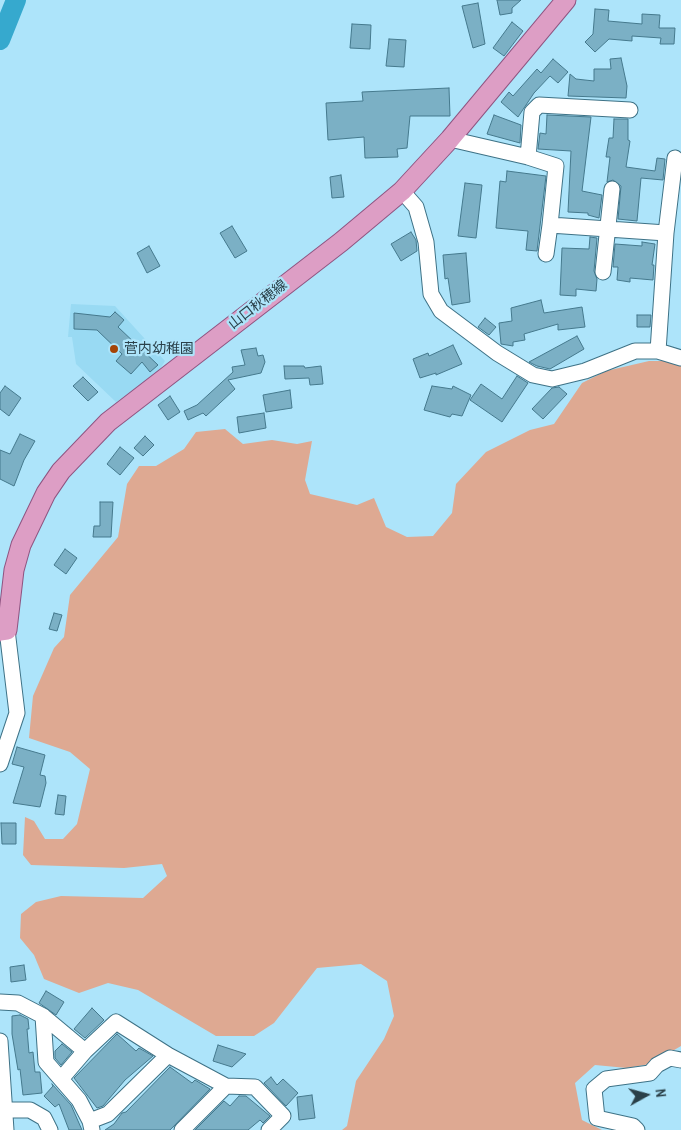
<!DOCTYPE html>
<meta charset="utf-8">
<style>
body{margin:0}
#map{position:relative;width:681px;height:1130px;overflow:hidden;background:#ade4fa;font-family:"Archivo Narrow",sans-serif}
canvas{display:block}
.north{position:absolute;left:621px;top:1070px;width:50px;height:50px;-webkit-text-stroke:4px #ade4fa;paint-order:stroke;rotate:83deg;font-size:14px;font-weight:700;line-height:20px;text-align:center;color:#2a4049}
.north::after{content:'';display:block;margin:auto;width:18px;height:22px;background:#2a4049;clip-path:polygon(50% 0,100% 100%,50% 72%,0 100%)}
</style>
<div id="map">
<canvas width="681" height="1130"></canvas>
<div class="north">N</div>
</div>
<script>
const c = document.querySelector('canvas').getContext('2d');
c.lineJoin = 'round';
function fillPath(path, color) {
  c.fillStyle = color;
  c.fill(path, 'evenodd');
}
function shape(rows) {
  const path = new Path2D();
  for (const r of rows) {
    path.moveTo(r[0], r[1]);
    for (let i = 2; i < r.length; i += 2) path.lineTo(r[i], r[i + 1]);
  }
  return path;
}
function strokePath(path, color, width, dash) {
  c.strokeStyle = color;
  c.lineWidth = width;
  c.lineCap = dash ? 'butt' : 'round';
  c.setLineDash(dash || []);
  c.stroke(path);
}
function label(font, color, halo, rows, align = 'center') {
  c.font = font + ' "Archivo Narrow","Noto Sans JP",sans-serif';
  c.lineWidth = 4.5;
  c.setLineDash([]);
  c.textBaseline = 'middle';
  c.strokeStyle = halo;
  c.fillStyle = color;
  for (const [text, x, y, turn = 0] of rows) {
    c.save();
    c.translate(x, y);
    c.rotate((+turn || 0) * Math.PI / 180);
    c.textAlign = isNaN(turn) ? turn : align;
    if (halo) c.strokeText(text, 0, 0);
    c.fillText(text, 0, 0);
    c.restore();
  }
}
const built = shape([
 [71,304,115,306,165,361,158,372,116,402,76,364,72,337,68,337]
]);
const green = shape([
 [649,361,675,361,681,364,681,1046,650,1064,627,1068,595,1065,575,1083,582,1120,602,1130,342,1130,347,1126,356,1081,384,1039,394,1016,387,981,361,964,317,968,274,1023,254,1036,216,1036,138,990,108,983,79,993,44,979,34,955,20,938,21,914,36,902,61,896,143,898,167,876,162,864,124,868,31,865,23,855,25,817,34,821,45,839,63,839,77,824,90,769,70,752,29,738,33,696,54,648,64,637,70,595,118,537,127,484,139,466,156,466,184,449,196,432,225,429,243,444,272,440,297,444,312,441,305,480,310,494,357,505,374,498,386,527,407,537,433,536,452,513,456,484,486,452,530,430,554,424,582,383,606,371]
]);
const river = shape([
 [0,40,16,0]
]);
const building = shape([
 [497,0,521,0,512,8,512,13,500,15,497,0],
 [478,3,485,44,473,48,462,6,478,3],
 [595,9,609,10,608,21,642,24,642,14,660,15,659,28,675,28,674,44,660,44,661,38,632,36,632,41,609,39,595,52,585,42,593,34,595,9],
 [512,22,523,31,504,56,493,48,512,22],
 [352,24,371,25,370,49,350,48,352,24],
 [389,39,406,40,404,67,386,66,389,39],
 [621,58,627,86,626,98,568,96,570,74,576,79,594,81,594,69,611,69,610,59,621,58],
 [553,59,568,72,558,83,550,76,534,93,518,117,501,102,509,92,513,96,537,69,541,73,553,59],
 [449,88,450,116,410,116,407,148,397,149,398,157,365,158,364,137,328,140,326,103,363,101,362,92,449,88],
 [494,115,521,125,520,143,487,134,494,115],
 [547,115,591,117,582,191,602,195,599,218,588,215,588,213,568,212,571,151,538,149,540,133,546,134,547,115],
 [614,119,628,119,628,140,630,141,626,167,655,171,657,158,665,159,663,180,641,178,637,221,618,219,621,186,613,180,607,182,610,157,606,157,609,138,613,138,614,119],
 [507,171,546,176,537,251,526,250,528,231,496,228,500,181,506,182,507,171],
 [341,175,344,197,332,198,330,177,341,175],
 [465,183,482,185,476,238,458,236,465,183],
 [232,226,247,251,235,258,220,233,232,226],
 [411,232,416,240,417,251,401,261,391,244,411,232],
 [590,237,597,238,594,271,597,279,596,291,576,289,576,296,560,295,562,248,589,249,590,237],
 [642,242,655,244,652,265,654,265,653,280,630,278,630,282,617,280,618,267,613,267,615,244,642,246,642,242],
 [149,246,160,266,147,273,137,253,149,246],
 [466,253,470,302,452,305,448,278,445,279,443,255,466,253],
 [541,300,544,313,582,307,585,327,558,330,558,324,524,334,525,340,513,342,513,346,501,344,499,323,512,321,511,308,541,300],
 [115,312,124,320,118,327,158,365,150,372,142,362,131,374,116,361,122,354,97,330,74,329,74,313,110,317,115,312],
 [637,315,651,315,650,327,637,327,637,315],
 [485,318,496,327,489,335,478,327,485,318],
 [577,336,584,349,550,369,537,366,529,362,577,336],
 [453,345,462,364,436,375,436,373,420,378,413,359,428,353,429,356,453,345],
 [256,348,258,356,263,355,265,362,261,373,228,380,235,389,206,416,203,413,188,420,184,411,197,405,233,372,232,367,245,365,241,350,256,348],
 [284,366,304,366,305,368,321,366,323,384,310,385,309,378,285,379,284,366],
 [517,376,528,383,502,422,470,400,481,384,502,399,517,376],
 [83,377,98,392,88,401,73,386,83,377],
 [5,386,21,398,9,416,0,409,0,393,5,386],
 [432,386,452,389,453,386,471,395,462,416,452,414,450,417,424,410,432,386],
 [559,387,567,394,543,419,532,409,552,388,559,387],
 [290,390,292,408,266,412,263,395,290,390],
 [170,396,180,412,168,420,158,405,170,396],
 [264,413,266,428,239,433,237,417,264,413],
 [20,434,35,441,24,460,14,486,0,479,0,450,10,454,20,434],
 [145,436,154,445,143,456,134,448,145,436],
 [120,447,134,458,120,475,107,464,120,447],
 [100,502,113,502,111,537,93,537,94,526,100,526,100,502],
 [65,549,77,558,66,574,54,565,65,549],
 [54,613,62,615,57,631,49,629,54,613],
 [17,747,45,755,40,775,45,776,46,783,40,807,13,803,24,767,12,764,17,747],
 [58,795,66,796,64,815,55,814,58,795],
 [1,823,16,823,16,844,2,844,1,823],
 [24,965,26,980,11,982,10,967,24,965],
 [46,991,64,1002,56,1015,39,1003,46,991],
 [92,1008,104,1020,85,1038,74,1029,92,1008],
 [20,1015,28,1019,29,1029,27,1029,29,1053,33,1052,35,1072,40,1072,42,1093,23,1095,20,1069,18,1070,12,1034,12,1016,20,1015],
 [117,1034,136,1051,139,1048,153,1056,125,1080,103,1106,97,1108,74,1078,117,1034],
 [62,1044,72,1052,61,1065,55,1058,55,1051,62,1044],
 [218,1045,246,1054,232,1067,213,1061,218,1045],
 [170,1067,192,1083,195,1080,210,1089,170,1130,105,1130,114,1124,122,1113,126,1112,170,1067],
 [271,1077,277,1085,283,1079,298,1093,286,1106,264,1083,271,1077],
 [52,1084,71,1105,82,1130,69,1130,59,1104,55,1107,44,1096,53,1086,52,1084],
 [312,1095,315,1118,299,1120,297,1097,312,1095],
 [239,1096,246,1096,270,1116,263,1123,260,1120,248,1130,195,1130,224,1101,230,1106,239,1096]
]);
const minor = shape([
 [450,139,528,157,556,166,550,225,666,233,658,351],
 [528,157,532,112,539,105,630,110],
 [402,191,416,207,426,242,431,294,441,311,497,353,533,375,552,379,585,371,635,351,658,351,681,358],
 [666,233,675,158],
 [546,254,550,225],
 [603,272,612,189],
 [0,764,17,713,7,630],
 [0,1002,18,1003,43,1016,46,1062,79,1100,90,1121,92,1130],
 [43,1016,85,1051],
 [0,1041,6,1130],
 [61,1079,85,1051,116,1022,168,1055,226,1086,255,1087,283,1116,269,1130],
 [0,1110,30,1110,44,1118,50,1130],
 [90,1121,108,1114,168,1055],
 [182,1130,226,1086],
 [637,1130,633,1126,597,1118,594,1089,606,1079,650,1073,657,1065,670,1058,681,1060]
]);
const major = shape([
 [0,631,7,630,14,570,21,545,46,493,61,471,108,422,341,242,402,191,450,139,566,0]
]);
const markers = [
 [114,349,5,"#a54306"]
];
const streetNames = [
 ["山口秋穂線",258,305,-38]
];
const poiNames = [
 ["菅内幼稚園",124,349]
];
fillPath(built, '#99daf3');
fillPath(green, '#dea992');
strokePath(river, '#36a9ce', 20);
fillPath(building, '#7bb0c5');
strokePath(building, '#45798d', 1);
strokePath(minor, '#3e7286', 17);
strokePath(major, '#8f5481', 21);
strokePath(minor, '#fff', 15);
strokePath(major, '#dd9ec5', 19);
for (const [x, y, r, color] of markers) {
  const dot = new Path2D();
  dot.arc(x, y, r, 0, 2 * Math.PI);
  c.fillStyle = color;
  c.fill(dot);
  strokePath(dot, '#ade4fa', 2);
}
label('14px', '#2a4049', '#ade4fa', streetNames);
label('14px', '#2a4049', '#ade4fa', poiNames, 'left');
</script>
